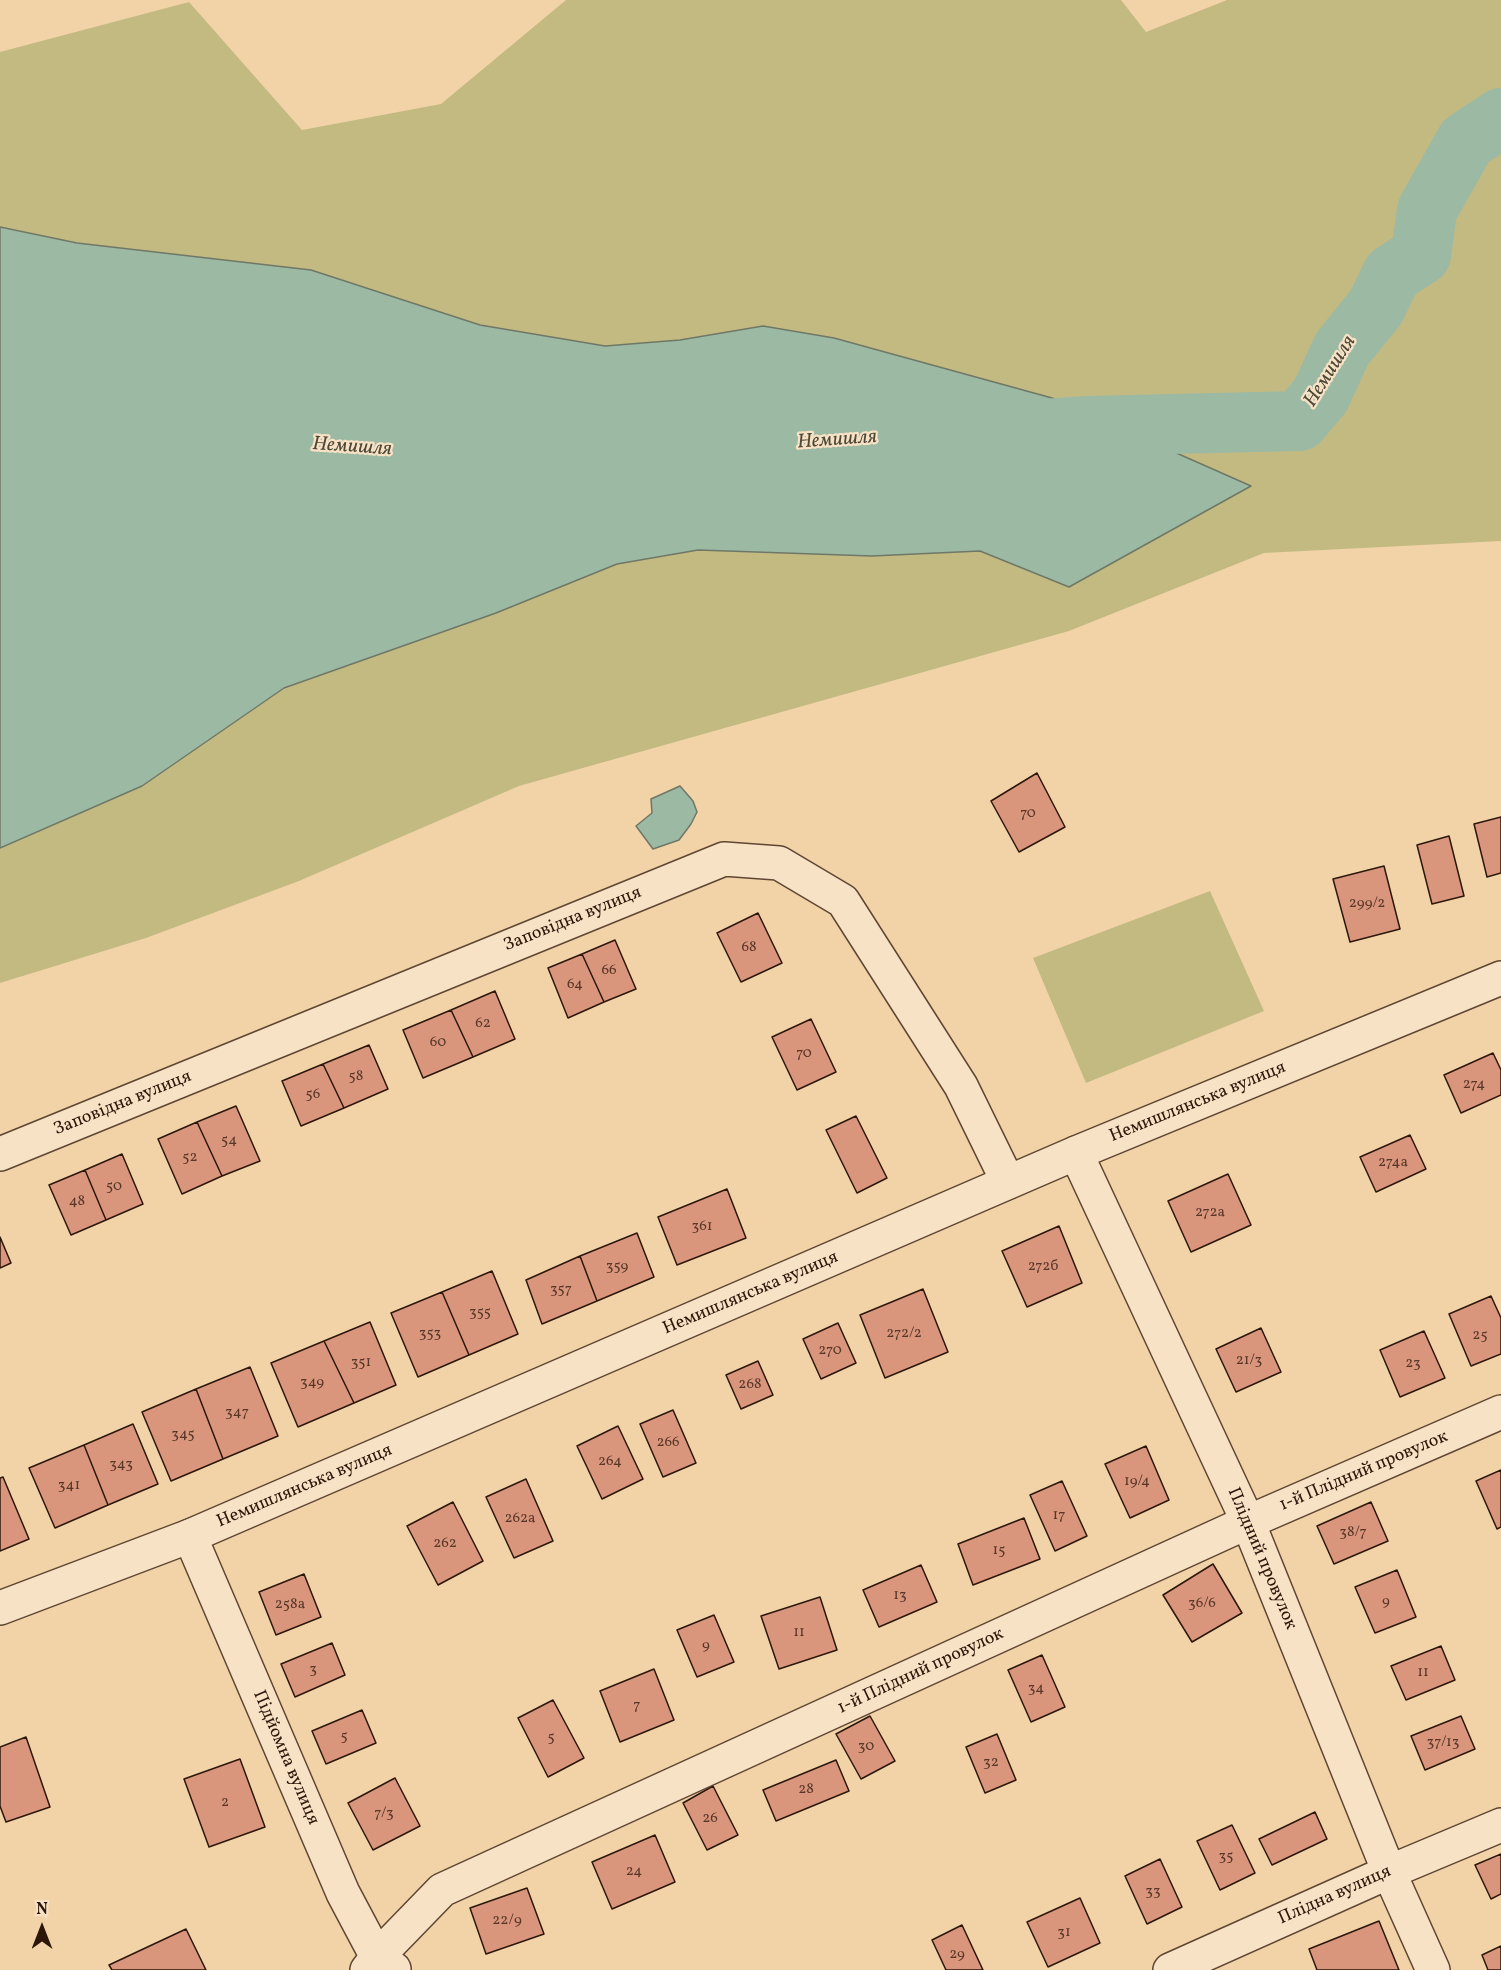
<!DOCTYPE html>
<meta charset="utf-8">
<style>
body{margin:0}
#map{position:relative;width:1501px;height:1970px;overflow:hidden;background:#f2d3a8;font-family:Vollkorn,serif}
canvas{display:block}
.north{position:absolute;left:12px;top:1898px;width:60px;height:60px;-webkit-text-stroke:4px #f7e2c6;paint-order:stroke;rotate:0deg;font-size:16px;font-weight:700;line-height:24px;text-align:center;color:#2c170a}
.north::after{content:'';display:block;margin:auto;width:21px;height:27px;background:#2c170a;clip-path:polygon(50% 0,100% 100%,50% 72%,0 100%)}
</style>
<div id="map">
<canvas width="1501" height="1970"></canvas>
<div class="north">N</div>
</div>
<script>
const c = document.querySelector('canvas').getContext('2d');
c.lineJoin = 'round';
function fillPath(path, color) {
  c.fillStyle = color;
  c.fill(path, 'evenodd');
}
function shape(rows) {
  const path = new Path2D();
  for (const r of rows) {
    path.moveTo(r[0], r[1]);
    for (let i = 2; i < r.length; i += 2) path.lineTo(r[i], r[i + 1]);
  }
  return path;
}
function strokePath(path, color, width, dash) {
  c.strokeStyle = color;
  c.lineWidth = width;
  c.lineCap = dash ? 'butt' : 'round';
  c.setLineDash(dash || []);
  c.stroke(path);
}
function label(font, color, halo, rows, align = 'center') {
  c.font = font + ' Vollkorn,serif';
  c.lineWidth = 4.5;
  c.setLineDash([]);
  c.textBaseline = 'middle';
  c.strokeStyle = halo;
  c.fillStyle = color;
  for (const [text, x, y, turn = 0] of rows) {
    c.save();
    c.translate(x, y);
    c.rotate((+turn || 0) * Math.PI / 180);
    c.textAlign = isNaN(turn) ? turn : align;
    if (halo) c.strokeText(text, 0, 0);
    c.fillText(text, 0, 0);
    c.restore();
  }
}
const green = shape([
 [566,0,1121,0,1146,32,1227,0,1501,0,1501,541,1264,553,1069,631,519,786,299,881,146,938,0,983,0,848,142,786,284,688,496,613,617,564,698,550,872,556,980,551,1069,587,680,340,605,346,480,325,0,227,0,52,189,2,302,130,441,104],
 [1210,891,1264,1011,1086,1083,1033,958]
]);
const water = shape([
 [0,227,77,243,311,270,480,325,605,346,680,340,763,326,834,338,1052,398,1251,486,1069,587,980,551,872,556,698,550,617,564,496,613,284,688,142,786,0,848,0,227],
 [680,786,693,801,697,812,691,824,679,840,653,849,636,826,652,813,651,799,680,786]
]);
const river = shape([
 [1031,430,1087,426,1299,421,1321,395,1342,349,1376,307,1392,274,1421,255,1427,210,1466,141,1501,118]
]);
const building = shape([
 [1037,773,1065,827,1019,852,991,801,1037,773],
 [1501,817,1501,873,1487,877,1474,824,1501,817],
 [1449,836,1464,896,1432,904,1417,845,1449,836],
 [1384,866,1400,929,1350,942,1333,879,1384,866],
 [758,913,782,963,741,982,717,933,758,913],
 [615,940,636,989,604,1002,582,954,615,940],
 [582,954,604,1002,568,1018,548,968,582,954],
 [495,991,515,1039,473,1057,451,1010,495,991],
 [451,1010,473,1057,423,1078,403,1030,451,1010],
 [811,1019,836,1072,797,1090,772,1037,811,1019],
 [369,1045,388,1089,344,1108,323,1064,369,1045],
 [1493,1053,1501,1070,1501,1095,1461,1113,1444,1075,1493,1053],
 [323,1064,344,1108,301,1126,282,1081,323,1064],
 [236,1106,260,1161,222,1176,197,1122,236,1106],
 [856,1116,887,1178,857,1193,826,1130,856,1116],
 [197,1122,222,1176,182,1194,158,1139,197,1122],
 [1410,1135,1426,1169,1376,1192,1360,1157,1410,1135],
 [122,1154,143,1204,106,1220,85,1170,122,1154],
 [85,1170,106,1220,71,1235,49,1185,85,1170],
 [1228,1174,1251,1225,1191,1252,1168,1201,1228,1174],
 [727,1189,746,1238,677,1265,658,1217,727,1189],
 [1059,1226,1082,1283,1027,1307,1002,1251,1059,1226],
 [637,1233,654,1277,597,1301,580,1256,637,1233],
 [0,1237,11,1263,0,1268,0,1237],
 [580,1256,597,1301,542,1324,526,1280,580,1256],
 [492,1271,518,1334,469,1355,442,1292,492,1271],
 [923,1289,948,1352,885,1378,860,1315,923,1289],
 [442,1292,469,1355,418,1377,391,1313,442,1292],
 [1491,1296,1501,1318,1501,1354,1471,1366,1449,1314,1491,1296],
 [370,1322,396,1385,354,1403,324,1341,370,1322],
 [838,1323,856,1363,821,1379,803,1339,838,1323],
 [1261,1328,1281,1372,1236,1392,1216,1349,1261,1328],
 [1424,1331,1445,1378,1400,1397,1380,1350,1424,1331],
 [324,1341,354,1403,298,1427,271,1363,324,1341],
 [758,1361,773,1395,741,1409,726,1375,758,1361],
 [250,1367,278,1436,223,1459,196,1389,250,1367],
 [196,1389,223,1459,171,1481,142,1412,196,1389],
 [673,1410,696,1463,663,1477,640,1424,673,1410],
 [133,1424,158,1484,108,1505,84,1445,133,1424],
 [618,1426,643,1479,602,1499,577,1446,618,1426],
 [84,1445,108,1505,55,1528,29,1468,84,1445],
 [1146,1446,1169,1500,1130,1518,1105,1464,1146,1446],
 [1501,1470,1501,1527,1497,1529,1476,1481,1501,1470],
 [3,1477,29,1539,0,1551,0,1478,3,1477],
 [526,1479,553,1541,514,1558,486,1497,526,1479],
 [1062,1481,1087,1536,1055,1551,1030,1495,1062,1481],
 [453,1502,483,1561,438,1585,407,1526,453,1502],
 [1371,1502,1388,1541,1334,1564,1317,1526,1371,1502],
 [1024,1518,1040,1559,973,1585,958,1544,1024,1518],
 [1213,1564,1242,1613,1192,1642,1163,1595,1213,1564],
 [921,1565,937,1602,879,1627,863,1590,921,1565],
 [1397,1570,1416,1617,1375,1633,1355,1587,1397,1570],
 [304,1574,321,1617,276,1635,259,1592,304,1574],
 [820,1597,837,1650,779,1669,761,1616,820,1597],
 [714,1615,734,1662,697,1677,677,1630,714,1615],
 [332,1643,345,1675,295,1697,281,1664,332,1643],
 [1441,1646,1455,1680,1406,1700,1391,1666,1441,1646],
 [1042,1655,1065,1707,1031,1722,1008,1670,1042,1655],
 [654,1669,674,1720,620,1742,600,1691,654,1669],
 [553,1700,584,1758,548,1777,518,1718,553,1700],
 [362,1710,376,1743,326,1764,312,1731,362,1710],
 [870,1716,895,1761,861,1779,836,1734,870,1716],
 [1461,1716,1475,1749,1425,1770,1411,1736,1461,1716],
 [997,1734,1016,1780,985,1793,966,1747,997,1734],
 [26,1737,50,1807,6,1822,0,1806,0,1747,26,1737],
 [240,1759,265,1827,209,1847,184,1779,240,1759],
 [836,1760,849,1791,776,1821,763,1790,836,1760],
 [395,1778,420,1826,373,1850,348,1803,395,1778],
 [713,1786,738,1835,707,1850,683,1803,713,1786],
 [1315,1812,1327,1839,1272,1865,1259,1839,1315,1812],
 [1232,1825,1255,1873,1220,1890,1197,1841,1232,1825],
 [655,1835,675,1882,612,1909,592,1862,655,1835],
 [1501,1854,1501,1894,1491,1899,1475,1865,1501,1854],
 [1160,1859,1182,1907,1147,1924,1125,1876,1160,1859],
 [527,1888,544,1934,486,1954,470,1908,527,1888],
 [1080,1898,1100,1943,1048,1967,1027,1922,1080,1898],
 [1379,1921,1399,1970,1317,1970,1309,1949,1379,1921],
 [962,1925,983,1970,946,1970,932,1940,962,1925],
 [186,1929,206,1970,112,1970,109,1965,186,1929],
 [1501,1946,1501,1970,1488,1970,1482,1955,1501,1946]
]);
const minor = shape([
 [1076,1153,1248,1522,1389,1872,1433,1970],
 [0,1154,724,859,779,863,843,901,961,1086,1008,1182],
 [190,1536,343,1893,377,1957,394,1969],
 [367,1970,377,1957,442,1890,1248,1522,1501,1412],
 [1170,1970,1389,1872,1501,1825]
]);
const tertiary = shape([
 [0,1608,190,1536,1076,1153,1501,978]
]);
const numberNames = [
 ["70",1028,814],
 ["299/2",1367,904],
 ["68",749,948],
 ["66",609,971],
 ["64",575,985],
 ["62",483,1024],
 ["60",438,1043],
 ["70",804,1054],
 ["58",356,1077],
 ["274",1474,1085],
 ["56",313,1095],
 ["54",229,1141],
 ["52",190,1158],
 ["274а",1393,1163],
 ["50",114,1187],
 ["48",77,1202],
 ["272а",1210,1213],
 ["361",702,1227],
 ["359",617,1267],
 ["272б",1043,1267],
 ["357",561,1290],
 ["355",480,1313],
 ["353",430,1334],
 ["272/2",904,1334],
 ["25",1480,1336],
 ["270",830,1351],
 ["21/3",1249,1361],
 ["351",361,1363],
 ["23",1413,1364],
 ["349",312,1383],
 ["268",750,1385],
 ["347",237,1413],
 ["345",183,1435],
 ["266",668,1443],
 ["264",610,1462],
 ["343",121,1465],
 ["19/4",1137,1482],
 ["341",69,1486],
 ["17",1059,1516],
 ["262а",520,1519],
 ["38/7",1353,1533],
 ["262",445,1544],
 ["15",999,1551],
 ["13",900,1596],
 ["9",1386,1602],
 ["36/6",1202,1604],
 ["258а",290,1605],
 ["11",799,1633],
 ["9",706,1646],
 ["3",313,1670],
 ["11",1423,1673],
 ["34",1036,1689],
 ["7",637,1706],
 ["5",344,1737],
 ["5",551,1738],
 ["37/13",1443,1743],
 ["30",866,1747],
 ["32",991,1763],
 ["28",806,1790],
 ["2",225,1803],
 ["7/3",384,1814],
 ["26",710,1819],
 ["35",1226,1857],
 ["24",634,1872],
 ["33",1153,1892],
 ["22/9",507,1921],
 ["31",1064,1933],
 ["29",957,1955]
];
const streetNames = [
 ["Заповідна вулиця",573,920,-22],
 ["Немишлянська вулиця",1198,1103,-22],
 ["Заповідна вулиця",123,1104,-22],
 ["Немишлянська вулиця",751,1294,-23],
 ["1-й Плідний провулок",1364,1472,-23],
 ["Немишлянська вулиця",305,1487,-23],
 ["Плідний провулок",1261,1559,67],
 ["1-й Плідний провулок",921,1672,-25],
 ["Підйомна вулиця",285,1758,67],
 ["Плідна вулиця",1335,1896,-24]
];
const waterNames = [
 ["Немишля",1331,372,-58],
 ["Немишля",837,441,-4],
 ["Немишля",352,448,4]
];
fillPath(green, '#c3ba82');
fillPath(water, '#9cb9a3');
strokePath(water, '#6f7866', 1.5);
strokePath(river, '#9cb9a3', 60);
fillPath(building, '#da967d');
strokePath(building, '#2c170a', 1.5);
strokePath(minor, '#5e4632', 36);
strokePath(tertiary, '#5e4632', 36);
strokePath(minor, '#f7e2c6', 33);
strokePath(tertiary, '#f7e2c6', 33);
label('15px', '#583727', null, numberNames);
label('18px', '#2c170a', '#f7e2c6', streetNames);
label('italic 20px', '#4e4838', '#f7e2c6', waterNames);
</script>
